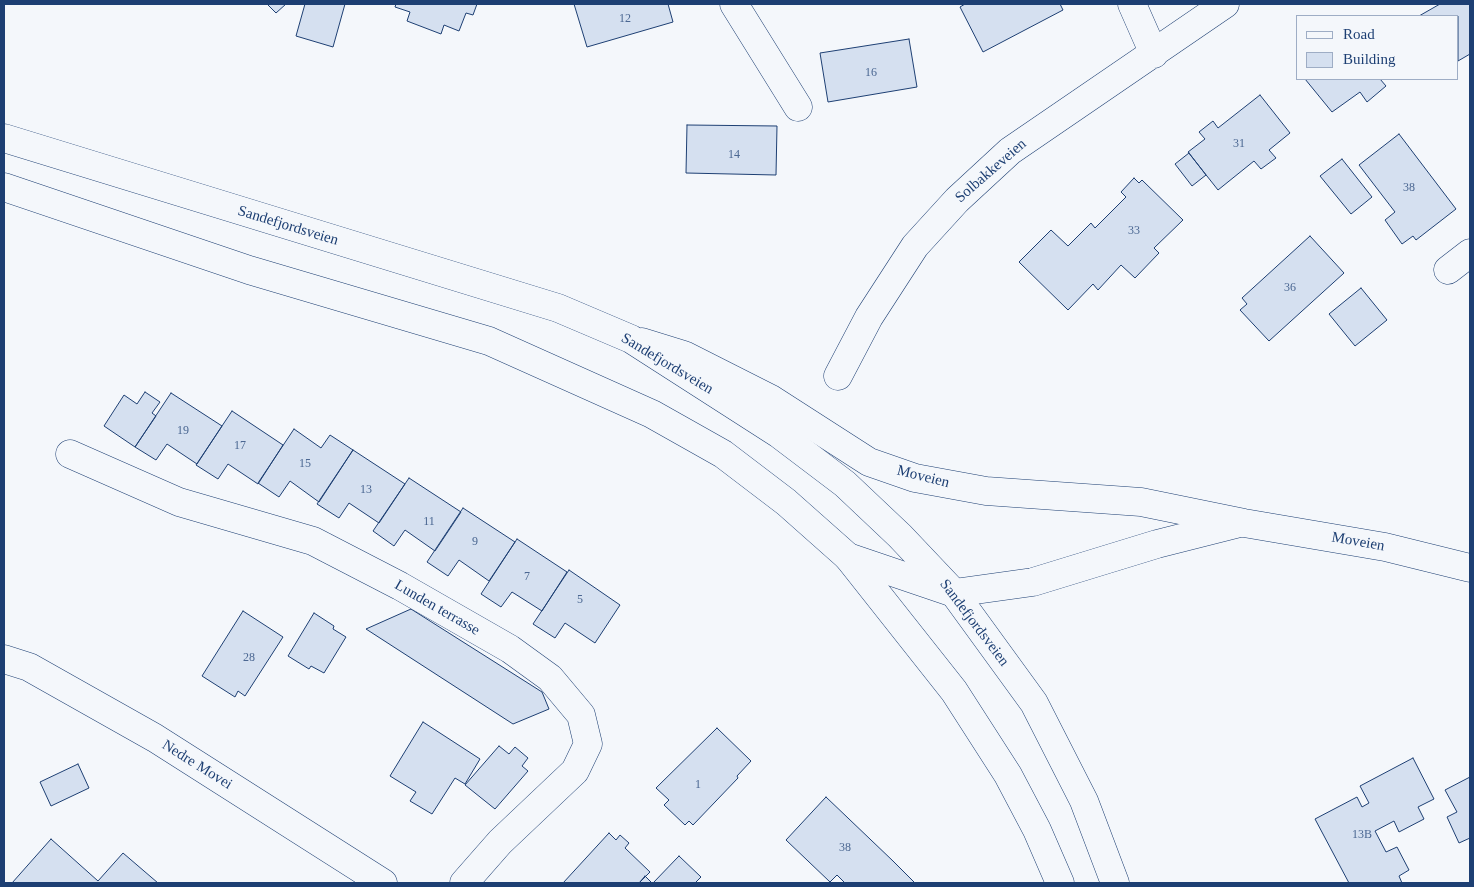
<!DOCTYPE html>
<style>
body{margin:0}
#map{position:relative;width:1474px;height:887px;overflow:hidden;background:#f4f7fb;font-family:Georgia,serif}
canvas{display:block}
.frame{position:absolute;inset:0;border:5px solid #1d3f73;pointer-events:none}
.legend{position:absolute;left:1296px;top:15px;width:162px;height:65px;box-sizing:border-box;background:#f4f7fb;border:1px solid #9eadc5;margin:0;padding:6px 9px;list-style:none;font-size:15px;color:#1d3f73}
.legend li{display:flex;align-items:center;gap:10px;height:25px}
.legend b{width:25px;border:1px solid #9eadc5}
</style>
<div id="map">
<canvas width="1474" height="887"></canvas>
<div class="frame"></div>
<ul class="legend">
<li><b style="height:6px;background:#f4f7fb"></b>Road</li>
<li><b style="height:14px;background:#d5e0f0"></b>Building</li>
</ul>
</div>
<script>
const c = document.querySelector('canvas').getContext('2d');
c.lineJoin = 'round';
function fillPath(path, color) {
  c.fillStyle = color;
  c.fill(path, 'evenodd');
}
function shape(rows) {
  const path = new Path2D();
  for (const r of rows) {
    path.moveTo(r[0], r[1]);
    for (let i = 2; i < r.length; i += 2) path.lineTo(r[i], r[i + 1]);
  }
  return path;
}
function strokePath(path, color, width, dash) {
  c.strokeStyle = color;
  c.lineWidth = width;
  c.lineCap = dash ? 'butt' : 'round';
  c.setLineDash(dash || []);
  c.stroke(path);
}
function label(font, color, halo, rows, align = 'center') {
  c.font = font + ' Georgia,serif';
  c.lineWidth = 4;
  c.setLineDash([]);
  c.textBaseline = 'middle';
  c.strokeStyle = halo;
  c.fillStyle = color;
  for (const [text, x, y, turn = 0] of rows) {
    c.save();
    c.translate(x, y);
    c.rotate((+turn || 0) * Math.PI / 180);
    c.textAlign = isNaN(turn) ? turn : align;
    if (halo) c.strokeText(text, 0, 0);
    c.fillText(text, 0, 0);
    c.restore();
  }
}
const building = shape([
 [267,4,286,4,276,13,267,4],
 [305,4,345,4,333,47,296,36,305,4],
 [396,4,477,4,473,15,466,13,459,31,444,25,441,34,407,21,410,12,395,7,396,4],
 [574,4,668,4,673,22,587,47,574,4],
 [965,4,1060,4,1063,10,983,52,960,7,965,4],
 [1440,4,1470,4,1470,54,1458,61,1458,16,1419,16,1440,4],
 [909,39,917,87,828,102,820,53,909,39],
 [1305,79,1380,79,1386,86,1367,102,1360,92,1332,112,1305,79],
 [1260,95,1290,133,1269,150,1276,158,1261,169,1254,161,1218,190,1188,152,1205,139,1199,132,1213,121,1218,128,1260,95],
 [687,125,777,126,776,175,686,173,687,125],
 [1399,134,1456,209,1416,240,1413,236,1402,244,1385,220,1395,212,1359,165,1399,134],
 [1189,153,1206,175,1192,186,1175,164,1189,153],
 [1342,159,1372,197,1351,214,1320,176,1342,159],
 [1134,178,1139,183,1142,180,1183,220,1154,248,1159,253,1135,278,1121,265,1098,290,1093,284,1068,310,1019,262,1051,230,1068,246,1091,223,1095,228,1126,197,1121,192,1134,178],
 [1310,236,1344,273,1269,341,1240,310,1247,304,1242,298,1310,236],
 [1361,288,1387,320,1355,346,1329,314,1361,288],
 [145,392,160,402,152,413,156,416,135,447,104,426,124,395,137,404,145,392],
 [171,393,222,426,197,464,167,444,156,460,135,447,171,393],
 [232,411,283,445,258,484,228,464,218,479,196,465,232,411],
 [294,429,321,448,330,435,353,450,319,502,290,481,279,497,258,483,294,429],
 [353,450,405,484,379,523,349,503,339,518,317,504,353,450],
 [409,478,461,512,435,551,405,530,394,546,373,531,409,478],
 [463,508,515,542,489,581,459,560,448,576,427,562,463,508],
 [517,539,567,572,542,611,512,592,501,607,481,594,517,539],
 [569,570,620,605,595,643,565,623,555,638,533,624,569,570],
 [411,609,542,692,549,709,513,724,366,629,411,609],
 [243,611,283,637,245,696,238,691,235,697,202,676,243,611],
 [314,613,334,626,333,629,346,637,324,673,311,666,309,669,288,656,314,613],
 [423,722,480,759,465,784,455,778,432,814,410,801,416,792,390,776,423,722],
 [717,728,751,761,737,776,738,778,693,825,689,821,685,825,664,805,669,800,656,788,717,728],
 [499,746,509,754,515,747,528,758,522,766,528,771,495,809,465,785,499,746],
 [1413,758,1434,799,1418,807,1424,819,1399,832,1394,821,1375,831,1386,852,1397,847,1409,870,1399,876,1402,883,1349,883,1315,819,1357,797,1362,807,1369,803,1360,786,1413,758],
 [78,764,89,788,51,806,40,782,78,764],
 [1470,777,1470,838,1459,843,1447,817,1457,812,1445,790,1470,777],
 [826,797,893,861,915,883,845,883,837,875,830,882,786,840,826,797],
 [609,833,616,840,620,835,629,843,625,848,650,872,639,883,563,883,609,833],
 [51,839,98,881,123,853,158,883,12,883,51,839],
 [679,856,701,877,695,883,653,883,679,856],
 [645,876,652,883,639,883,645,876]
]);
const minor = shape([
 [734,4,798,107],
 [1132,4,1154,54],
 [1448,270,1470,253],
 [642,342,684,355,771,399,869,462,915,478,986,491,1141,502,1244,523,1385,547,1470,568],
 [838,376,869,317,915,246,957,200,1010,151,1225,4],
 [70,454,179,502,313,541,400,586,510,649,550,678,581,715,588,744,575,771,500,842,464,883],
 [848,557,954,593,1033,582,1157,544,1236,524],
 [4,659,29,667,155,738,383,883]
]);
const major = shape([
 [4,138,558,308,631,339,779,434,845,484,900,536,954,593,1034,703,1084,801,1115,883],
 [4,187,249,270,489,341,652,414,723,454,786,502,848,557,954,691,1008,775,1037,830,1060,883]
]);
const numberNames = [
 ["12",625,19],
 ["16",871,73],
 ["31",1239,144],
 ["14",734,155],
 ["38",1409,188],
 ["33",1134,231],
 ["36",1290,288],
 ["19",183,431],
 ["17",240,446],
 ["15",305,464],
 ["13",366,490],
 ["11",429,522],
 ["9",475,542],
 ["7",527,577],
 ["5",580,600],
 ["28",249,658],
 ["1",698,785],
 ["13B",1362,835],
 ["38",845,848]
];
const streetNames = [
 ["Solbakkeveien",991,171,-41],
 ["Sandefjordsveien",288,226,17],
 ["Sandefjordsveien",667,364,31],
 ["Moveien",923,477,14],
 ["Moveien",1358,542,10],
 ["Lunden terrasse",437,608,30],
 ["Sandefjordsveien",974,623,53],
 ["Nedre Movei",197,765,32]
];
fillPath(building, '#d5e0f0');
strokePath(building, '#1d3f73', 1);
strokePath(minor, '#1d3f73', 29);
strokePath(major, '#1d3f73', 29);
strokePath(minor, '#f4f7fb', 28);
strokePath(major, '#f4f7fb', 28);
label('12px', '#4b6792', null, numberNames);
label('15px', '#1d3f73', '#f4f7fb', streetNames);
</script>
